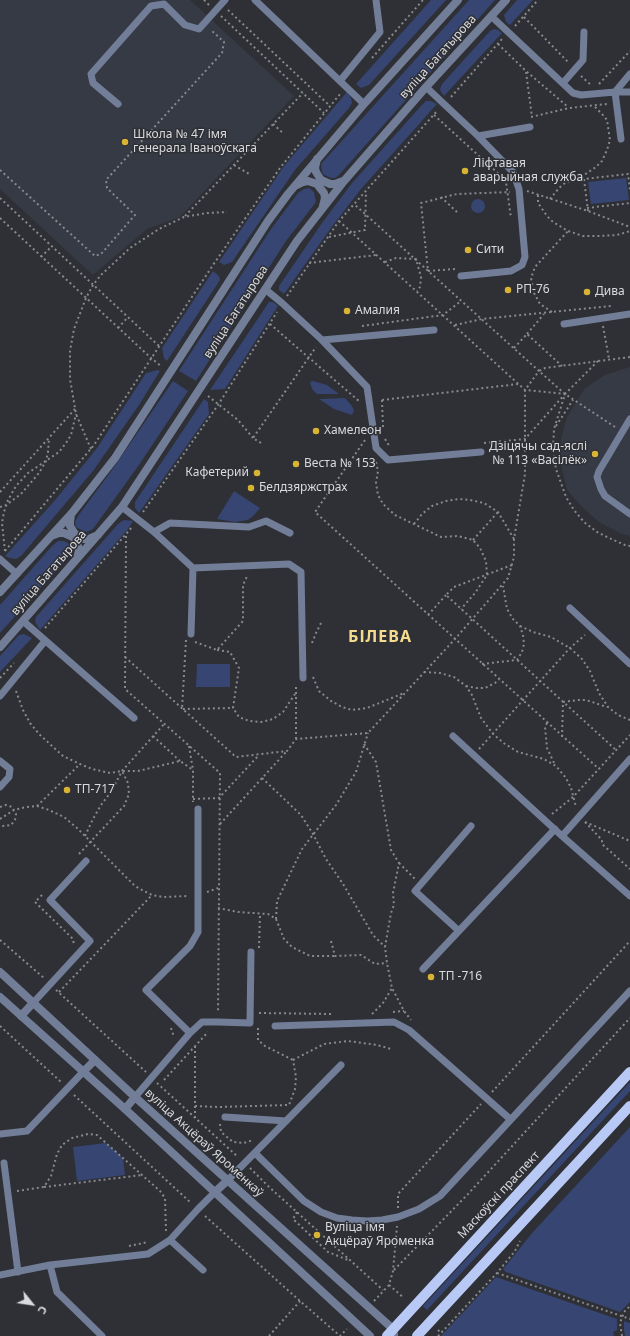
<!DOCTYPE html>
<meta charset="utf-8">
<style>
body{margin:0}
#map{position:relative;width:630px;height:1336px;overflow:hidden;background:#2e3035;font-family:"Noto Sans",sans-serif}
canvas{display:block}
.north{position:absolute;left:12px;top:1284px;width:40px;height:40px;-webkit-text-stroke:3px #2e3035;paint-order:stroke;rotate:120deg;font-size:11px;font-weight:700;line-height:16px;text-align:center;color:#d9dadd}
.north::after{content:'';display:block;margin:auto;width:14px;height:18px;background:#d9dadd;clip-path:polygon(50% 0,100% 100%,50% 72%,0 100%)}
</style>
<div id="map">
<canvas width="630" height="1336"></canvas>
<div class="north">С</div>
</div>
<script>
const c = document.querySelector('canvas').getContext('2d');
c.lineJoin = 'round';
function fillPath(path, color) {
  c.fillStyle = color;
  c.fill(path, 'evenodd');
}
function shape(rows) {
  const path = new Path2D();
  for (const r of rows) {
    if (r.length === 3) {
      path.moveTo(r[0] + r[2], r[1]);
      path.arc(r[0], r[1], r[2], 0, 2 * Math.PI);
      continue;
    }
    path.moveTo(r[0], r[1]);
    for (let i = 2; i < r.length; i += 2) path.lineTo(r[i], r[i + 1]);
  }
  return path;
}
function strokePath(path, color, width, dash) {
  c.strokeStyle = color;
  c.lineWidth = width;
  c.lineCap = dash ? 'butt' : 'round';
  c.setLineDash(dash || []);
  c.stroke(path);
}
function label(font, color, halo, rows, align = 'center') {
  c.font = font + ' "Noto Sans",sans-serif';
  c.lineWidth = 3;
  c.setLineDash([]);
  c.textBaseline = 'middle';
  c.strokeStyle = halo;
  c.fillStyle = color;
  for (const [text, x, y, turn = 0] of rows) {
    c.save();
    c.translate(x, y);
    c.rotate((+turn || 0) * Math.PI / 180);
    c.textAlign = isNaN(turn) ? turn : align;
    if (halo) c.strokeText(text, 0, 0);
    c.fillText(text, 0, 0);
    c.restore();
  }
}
const built = shape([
 [0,0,190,0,294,96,180,217,147,229,93,275,0,189],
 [630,367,630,536,620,533,599,522,582,507,567,490,561,464,560,443,567,417,585,388,605,375]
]);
const green = shape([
 [431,0,446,0,369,85,361,88,356,84],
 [469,0,495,0,338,176,335,178,331,178,324,175,322,172,321,164],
 [517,0,533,0,510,25,506,22,504,15],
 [494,29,498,30,502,33,444,96,441,92,440,89,442,84,490,31],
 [347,92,351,98,352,103,349,108,295,170,232,262,224,265,219,262,284,166],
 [431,101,437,104,361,189,331,228,284,294,279,290,279,286,322,223,352,183,421,106,426,101],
 [626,178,629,200,591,204,588,182],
 [309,188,314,192,316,202,286,241,196,381,179,371,271,229,298,193,304,189],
 [478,206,7],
 [213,271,219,276,220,280,167,361,164,358,162,348],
 [269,302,273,302,278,306,225,389,210,390],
 [158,370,160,371,139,405,93,471,21,556,16,559,9,558,5,556,56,499,97,448,146,373],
 [173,381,188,391,141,462,93,529,87,532,83,531,76,527,75,522,78,516,112,470],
 [313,381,327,385,339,394,317,394,312,389,310,382],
 [345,398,352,406,354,411,352,415,334,409,319,399],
 [204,399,208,402,209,414,139,513,135,508,135,502],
 [234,491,260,508,253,516,248,520,235,522,217,519],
 [124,520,133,521,128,529,40,630,35,622,36,617,118,524],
 [58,541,64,541,69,544,71,548,71,552,68,557,0,633,0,605,52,546],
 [24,634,32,638,0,672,0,656,19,635],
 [197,664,230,664,230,687,196,687],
 [630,1082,630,1091,427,1310,423,1306],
 [630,1127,630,1302,620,1312,506,1272,503,1269,533,1232],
 [106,1143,123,1158,125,1175,77,1181,73,1147],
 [496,1277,617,1319,617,1330,613,1332,614,1336,441,1336],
 [624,1321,630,1323,630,1336,625,1336,624,1330]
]);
const path = shape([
 [204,0,209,5],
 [228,10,330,106],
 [221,16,324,113],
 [524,17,568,62],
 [515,26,538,0],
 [498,44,526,71,568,107],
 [372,58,423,0],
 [526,72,532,117],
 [581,76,591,85],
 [599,84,630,51],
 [451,97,502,39],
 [434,115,501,176,506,182,511,218],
 [531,117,569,108,607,104],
 [273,124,284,134],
 [234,165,251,175],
 [0,170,95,256,101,254,135,215,107,188,106,180,222,53,224,42,211,30],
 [581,177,596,167,602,161,607,150,610,140,607,120,602,114,593,105],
 [527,191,588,211,630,227],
 [538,195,538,203,547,216,553,222,568,231,583,236,598,236,617,235,630,231],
 [441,197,458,213],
 [0,198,159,346],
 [550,199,559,188,565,183,581,177,584,179],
 [587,208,630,203],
 [588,211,584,179,628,174,630,190],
 [185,216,303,93],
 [0,218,151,358,161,366],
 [339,221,525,390,565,394],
 [329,237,365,230,366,192],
 [41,257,52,246],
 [385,262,396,258,416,259,421,277,420,287,417,291],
 [309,263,376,255],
 [455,269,428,271,421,203,457,194,510,192],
 [287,296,339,221,438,110],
 [552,312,540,304,534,293,531,278,535,267,568,231],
 [270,324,360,402],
 [455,325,482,319,611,306],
 [362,326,443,315,461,301],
 [603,326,609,359],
 [118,328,128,317],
 [527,334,544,314],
 [514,348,527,334,562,366],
 [598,361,565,394,554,429,553,450,556,469,566,497,574,510,584,522,597,532,607,537,625,545,630,546],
 [208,396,238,420,253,438],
 [382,400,383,427],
 [382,400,518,384],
 [556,426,573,400],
 [615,427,565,394,539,371,545,368,630,357],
 [385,439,390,447],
 [365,440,315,512,599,769],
 [261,443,253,438,316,347],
 [484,443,525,439,565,394],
 [91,449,76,414,70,379,70,351,74,329,86,298,93,285,101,275,130,248,159,229,184,217,207,213,227,212],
 [376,462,378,471,376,483,378,495,383,504,395,515,441,537,458,536,473,540,480,548,486,561,487,575,475,593,461,609],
 [0,492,75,409],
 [0,507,6,505,21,494,39,473,46,461,48,452,49,439],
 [143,512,218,405,277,312],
 [414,524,422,514,432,506,446,501,459,499,470,500,484,503,498,512,514,539],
 [126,536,125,689,220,773,218,1013],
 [473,540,498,512],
 [5,551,94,445,213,265,280,168,340,94],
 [5,551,2,523,4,512,8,500,16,486,28,473,59,452,66,443,71,435,76,414],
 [512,565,454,587,446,595,616,750],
 [428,615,446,595],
 [520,626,533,632,551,637,570,648,582,659,590,671,599,693,608,707,618,715,630,720],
 [45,628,132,527],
 [186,640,182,709,233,708],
 [195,642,217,650,243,621,243,586,245,580,248,575],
 [312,643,316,633,321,623],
 [217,650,230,652,239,668,233,708,239,717,249,721,261,722,273,719,283,712,295,694],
 [125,657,236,757,287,751,296,739,368,733,455,639,508,578,514,557,514,539,525,474,525,390,539,371,354,204],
 [482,664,517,660,522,652,524,644,523,635,520,626,513,619,507,609,503,586],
 [424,672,440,673,454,677,466,686,472,695,481,718,493,734,505,744,518,752,544,759,556,766,566,778,571,788,576,807],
 [313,677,319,691,331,701,342,707,352,710,367,708,404,693],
 [0,678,14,663],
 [466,686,476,688,485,688,495,683,499,679],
 [16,691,23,710,30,723,39,734,63,756,80,764,92,769,110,773,122,771,138,771,180,761,193,770],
 [547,723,545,727,547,748,555,765],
 [153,736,180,761],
 [562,737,563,702,578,700,586,700,607,707],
 [296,739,296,685],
 [364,744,376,762,391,850,399,863,393,893,394,905,391,913,385,947,387,963,392,988,404,1011,411,1020],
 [189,746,193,770,193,802],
 [479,749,570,648,585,635],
 [262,778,301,815,313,834,326,859,343,884,373,935,385,947],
 [193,799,219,798,259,755],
 [37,806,80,764],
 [0,807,6,805,12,807,16,814,15,820,11,825,3,826,0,824],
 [552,814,573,797,630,735],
 [0,819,14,810,26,807,37,806,49,810,64,817,77,828,135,886,142,890,152,895,163,897,189,896],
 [585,822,602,840,602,844,630,869],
 [585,822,630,841],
 [220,824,286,752],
 [85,836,93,819,101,805,111,792,122,771,165,723],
 [79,854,124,806,129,794,128,783,122,771],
 [399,863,415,879],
 [207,892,218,888],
 [42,895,35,902,73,939,74,945],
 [218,908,238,912,268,914,276,919,284,939,292,947,310,956,335,956],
 [276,919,277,901,302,849,336,805,356,772,368,733],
 [0,940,44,978],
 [331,941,335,956,361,955,375,964,387,963],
 [259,948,260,914],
 [56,990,146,1072],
 [59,992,152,895],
 [393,1012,404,1011],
 [259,1013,333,1014],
 [372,1014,383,1003,392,988],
 [0,1026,61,1082],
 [171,1028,174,1037],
 [258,1028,258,1040,265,1046,293,1060],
 [293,1060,324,1044,348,1041,377,1045,391,1049],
 [164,1080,208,1032],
 [157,1083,238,1157],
 [492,1092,630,941],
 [74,1095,191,1203],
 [195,1106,218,1107,289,1105,295,1089,296,1077,293,1060],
 [195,1118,195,1046],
 [220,1124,221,1132,233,1142,244,1143,253,1140],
 [250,1168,268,1186,383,1290],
 [44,1187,142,1175],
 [17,1191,44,1187,51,1176,57,1154,62,1145,72,1138,88,1134,97,1135,160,1191,165,1198,166,1231],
 [398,1208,398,1194,481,1104],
 [297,1212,293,1219,328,1252,348,1260],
 [205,1216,300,1301,340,1336,347,1329],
 [129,1246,148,1242],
 [394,1270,468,1194,630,1018],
 [497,1273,630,1319],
 [389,1285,404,1298],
 [374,1301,389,1285,393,1271,397,1226],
 [438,1330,441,1333,497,1273,515,1251,520,1241],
 [269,1336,300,1301],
 [438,1336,441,1333],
 [622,1336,620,1323,624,1312,630,1306]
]);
const service = shape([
 [255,0,364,104],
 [491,16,573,93,581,95,615,92,630,74],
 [340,81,380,32,376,0],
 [563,83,583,60,584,32],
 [426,87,478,136,513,172,519,189,525,257,522,265,511,271,461,276],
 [118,104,93,83,91,74,151,6,164,4,185,25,199,29,225,0],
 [478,136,530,127],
 [621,139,615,92,630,92],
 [265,289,282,303,322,340,367,387,376,448,388,460,481,452],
 [564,324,630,314],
 [322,340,434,330],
 [630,419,599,471,597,477,601,489,605,496,630,514],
 [122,507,154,532,193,568,289,564,301,572,303,678],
 [154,532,170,523,249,527,266,521,290,533],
 [0,559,17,574],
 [570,608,630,664],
 [23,621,134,718],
 [191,634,193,568],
 [0,696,45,641],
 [453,736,562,836,630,896],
 [0,761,10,769,9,777,0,787],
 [562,836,630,759],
 [459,931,415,891,471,826],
 [423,969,555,829],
 [33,1003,90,941,50,900,86,861],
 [275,1026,394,1022,409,1030,510,1119],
 [190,1033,146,990,190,946,198,932,198,809],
 [135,1097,190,1033,202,1022,218,1022,250,1023,251,952],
 [225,1117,286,1121],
 [0,1134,27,1131,83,1072],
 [255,1153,304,1201,321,1212,337,1218,352,1220,367,1221,382,1220,398,1217,419,1209,440,1196,630,991],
 [4,1163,18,1272],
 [228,1180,341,1065],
 [170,1240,203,1270],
 [50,1265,57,1292,102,1336],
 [0,1275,50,1265,148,1254,170,1240,198,1209,215,1192]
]);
const minor = shape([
 [21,1016,33,1003],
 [83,1072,95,1060],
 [125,1109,135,1097],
 [215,1192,228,1180]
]);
const tertiary = shape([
 [317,159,315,168,316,172,321,180,330,184,335,184,343,181],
 [297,185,303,182,308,181,317,184,324,193,325,198,323,206],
 [71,514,70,522,70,526,75,534,84,539,89,539,98,535],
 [51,536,59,533,64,533,73,537,78,546,79,551,77,558],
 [0,592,72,513,115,458,268,221,288,194,364,104,458,0],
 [0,647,122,507,297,241,344,181,426,87,506,0],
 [0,972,135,1097,393,1329,394,1335],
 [0,997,125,1109,370,1336]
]);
const primary = shape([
 [387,1336,630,1072],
 [417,1336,630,1106]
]);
const markers = [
 [125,142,4,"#d9b334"],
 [465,171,4,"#d9b334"],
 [468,250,4,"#d9b334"],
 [508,290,4,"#d9b334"],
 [587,292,4,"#d9b334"],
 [347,311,4,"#d9b334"],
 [316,431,4,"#d9b334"],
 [595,454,4,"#d9b334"],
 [296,464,4,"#d9b334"],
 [257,473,4,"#d9b334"],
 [251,488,4,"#d9b334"],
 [67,790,4,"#d9b334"],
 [431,977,4,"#d9b334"],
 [317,1235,4,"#d9b334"]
];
const streetNames = [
 ["вуліца Багатырова",438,57,-48],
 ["вуліца Багатырова",236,312,-57],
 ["вуліца Багатырова",49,573,-49],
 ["вуліца Акцёраў Яроменкаў",204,1143,42],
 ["Маскоўскі праспект",499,1195,-47]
];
const poiNames = [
 ["Школа № 47 імя",133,135],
 ["генерала Іваноўскага",133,149],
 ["Ліфтавая",473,164],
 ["аварыйная служба",473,178],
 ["Сити",476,250],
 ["РП-76",516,290],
 ["Дива",595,292],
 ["Амалия",355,311],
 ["Хамелеон",324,431],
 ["Дзіцячы сад-яслі",587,447,"right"],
 ["№ 113 «Васілёк»",587,461,"right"],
 ["Веста № 153",304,464],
 ["Кафетерий",249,473,"right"],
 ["Белдзяржстрах",259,488],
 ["ТП-717",75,790],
 ["ТП -716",439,977],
 ["Вуліца імя",325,1228],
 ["Акцёраў Яроменка",325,1242]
];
const districtNames = [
 ["БІЛЕВА",380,637]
];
fillPath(built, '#363a45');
fillPath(green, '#364572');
strokePath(path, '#88898d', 2, [2, 3]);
strokePath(service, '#727d98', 7);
strokePath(minor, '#727d98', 8);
strokePath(tertiary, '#727d98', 8);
strokePath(primary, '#b8c9f6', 10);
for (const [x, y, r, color] of markers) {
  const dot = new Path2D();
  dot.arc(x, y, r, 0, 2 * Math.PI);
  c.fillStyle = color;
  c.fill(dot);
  strokePath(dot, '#2e3035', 1.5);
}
label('12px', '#d9dadd', '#2e3035', streetNames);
label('12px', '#d9dadd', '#2e3035', poiNames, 'left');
c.letterSpacing = '1px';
label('bold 16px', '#f4da8d', '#2e3035', districtNames);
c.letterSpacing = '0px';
</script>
